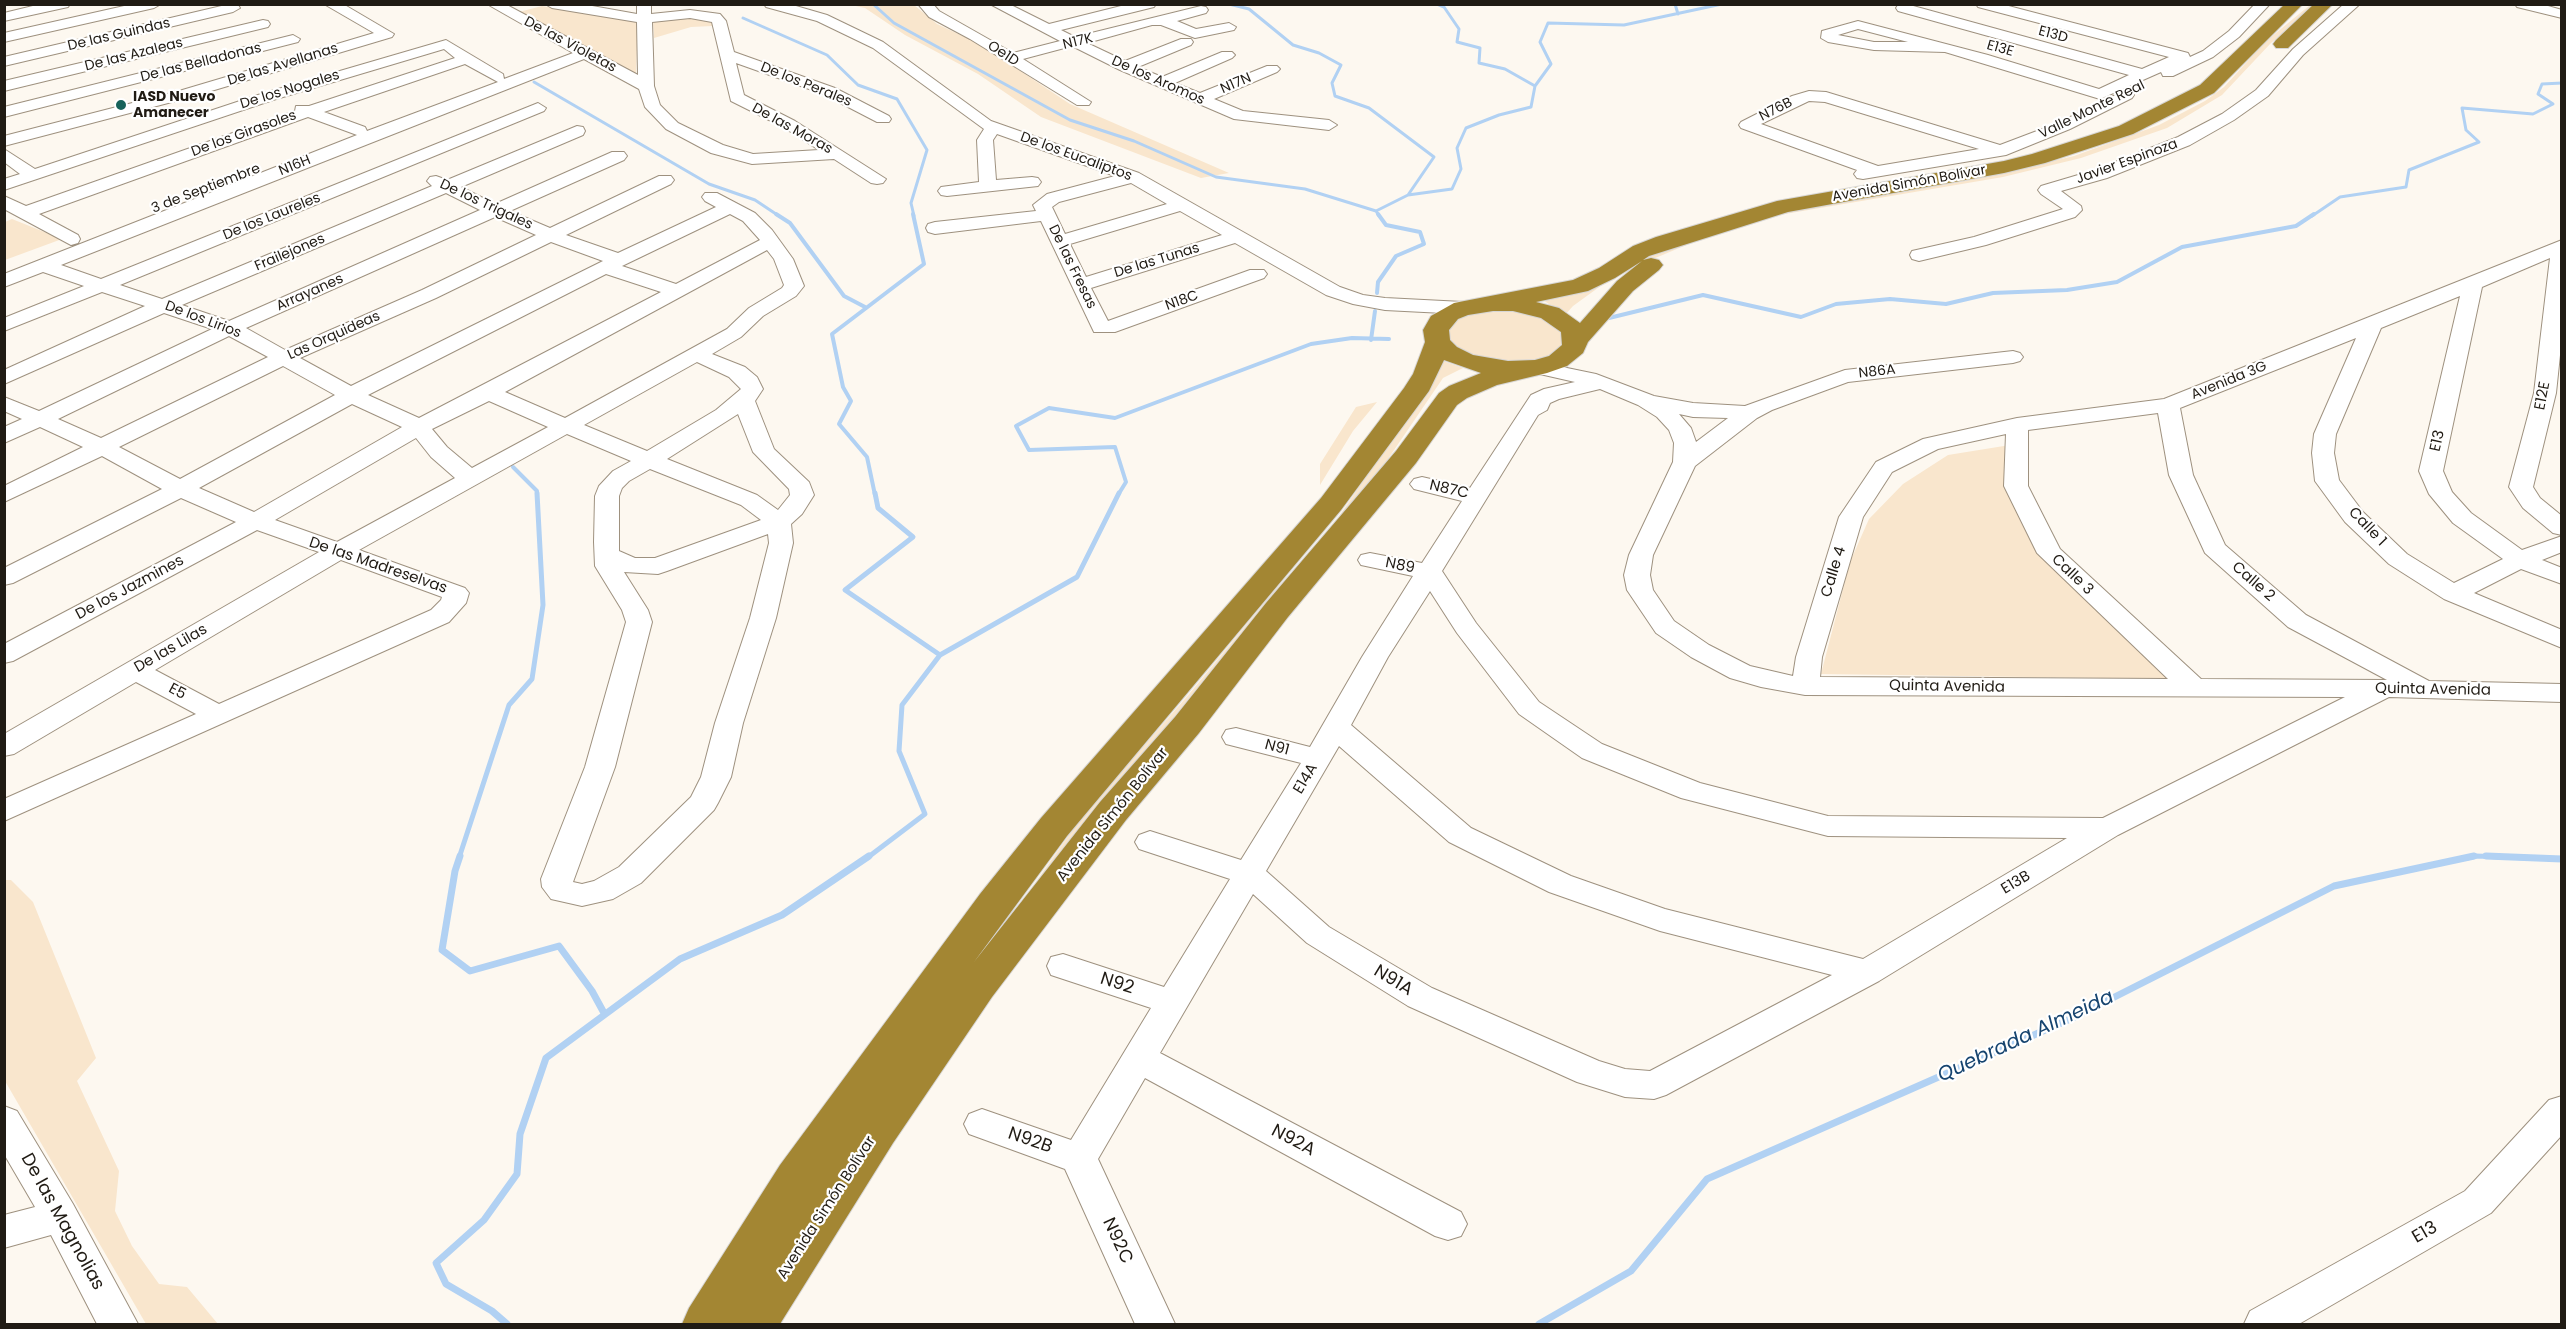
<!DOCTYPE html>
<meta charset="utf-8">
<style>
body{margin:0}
#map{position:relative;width:2566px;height:1329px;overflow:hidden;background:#fdf8f0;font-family:Poppins,sans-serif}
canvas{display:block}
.frame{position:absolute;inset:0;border:6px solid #201b14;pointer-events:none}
</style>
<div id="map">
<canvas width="2566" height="1329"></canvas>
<div class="frame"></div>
</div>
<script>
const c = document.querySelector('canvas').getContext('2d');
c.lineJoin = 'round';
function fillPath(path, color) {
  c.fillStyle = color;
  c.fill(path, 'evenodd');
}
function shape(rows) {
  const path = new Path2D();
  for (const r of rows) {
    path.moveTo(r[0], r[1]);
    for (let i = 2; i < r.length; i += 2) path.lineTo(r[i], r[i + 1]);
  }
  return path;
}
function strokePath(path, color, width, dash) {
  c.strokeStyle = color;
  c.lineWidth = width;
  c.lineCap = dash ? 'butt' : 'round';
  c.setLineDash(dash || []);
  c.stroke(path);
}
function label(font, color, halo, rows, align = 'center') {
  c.font = font + ' Poppins,sans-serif';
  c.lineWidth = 4.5;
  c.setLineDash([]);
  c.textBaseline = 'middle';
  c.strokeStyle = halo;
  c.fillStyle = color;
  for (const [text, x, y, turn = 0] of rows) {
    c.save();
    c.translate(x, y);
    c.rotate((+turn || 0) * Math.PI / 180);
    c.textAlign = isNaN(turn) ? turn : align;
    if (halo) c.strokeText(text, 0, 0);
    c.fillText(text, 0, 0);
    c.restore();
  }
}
const green = shape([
 [851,5,914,5,937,24,980,44,1070,104,1229,173,1201,178,1041,117,978,74,905,35,865,8],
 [2310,5,2318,5,2271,43,2222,95,2167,128,2081,158,2003,177,1779,215,1696,241,1641,264,1602,285,1573,306,1565,315,1543,300,1691,238,1757,216,2019,169,2074,156,2159,125,2205,101,2224,87,2265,42],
 [542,6,638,21,636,74,519,12],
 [691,15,712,21,713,26,691,27,654,38,653,19],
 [12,219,62,239,5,260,5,222],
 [1506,306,1558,324,1566,343,1545,360,1505,365,1451,350,1444,322,1454,315],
 [1432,357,1463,368,1443,378,1371,484,737,1300,721,1324,704,1324,722,1295,987,951,1081,818,1190,693,1274,591,1324,537,1342,512,1392,438],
 [1377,402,1353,431,1320,485,1320,464,1356,407],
 [2010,445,2012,496,2170,679,1821,674,1850,562,1869,519,1903,484,1948,455],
 [4,880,11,880,33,902,96,1058,77,1081,119,1171,115,1211,132,1246,159,1284,187,1287,218,1324,146,1324,5,1081]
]);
const streamFar3 = shape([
 [873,4,894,23,1070,120,1134,141,1216,177,1305,189,1376,211],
 [1229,4,1249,9,1293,45,1319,53,1341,65,1332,83,1335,96,1369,108,1434,157,1408,195],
 [1437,4,1444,7,1459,29,1457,42,1480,48,1479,63,1505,69,1535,86],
 [1675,4,1678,14],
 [743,18,827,55,858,85,897,99,927,150,911,203,914,216],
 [534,82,709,184,755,200,779,216],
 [1379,216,1376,211,1408,195,1452,189,1461,169,1457,148,1466,128,1499,115,1531,107,1535,86,1551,64,1540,42,1548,23,1624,25,1722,4],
 [2312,216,2340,197,2406,187,2409,170,2479,142,2466,130,2462,108,2533,114,2553,104,2538,94,2542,84,2562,83]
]);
const streamFar2 = shape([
 [776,214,790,223,844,296,865,307],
 [1377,293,1378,282,1396,256,1424,244,1420,232,1386,225,1378,214],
 [1609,318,1703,295,1801,317,1836,304,1890,299,1946,304,1993,293,2067,290,2117,282,2182,247,2296,226,2314,214],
 [1371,340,1375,311],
 [513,467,537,491,537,495],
 [875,495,867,457,839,424,851,401,843,387,832,334,924,264,913,214],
 [1118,495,1126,482,1115,447,1029,450,1016,426,1049,408,1115,418,1311,344,1352,338,1389,339]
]);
const streamFar1 = shape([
 [875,493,878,508,913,537,845,590,940,655],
 [459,858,509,705,532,679,543,605,537,493],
 [867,858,925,814,899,751,902,705,940,655,1077,577,1119,493],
 [2467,858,2476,856,2529,858]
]);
const stream = shape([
 [460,856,455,871,442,950,470,971,559,946,592,991,604,1013],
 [2486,856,2562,859],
 [507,1324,492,1311,446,1284,436,1263,484,1220,517,1174,520,1134,546,1058,680,959,782,915,869,856],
 [1539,1324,1631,1271,1707,1179,2077,1016,2334,886,2474,856]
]);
const minor = shape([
 [41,4,70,4,68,7,4,21,4,13,41,4],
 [133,4,161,4,154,8,4,42,4,33,133,4],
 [230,4,238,5,240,8,233,12,4,66,4,57,230,4],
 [324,4,343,4,394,34,392,37,191,97,4,146,4,136,179,91,374,33,324,4],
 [487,4,505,4,638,75,637,22,552,8,545,4,581,4,637,14,637,4,651,4,651,14,690,10,720,14,726,21,734,52,835,88,889,116,891,119,889,122,877,122,823,94,736,63,744,95,795,121,886,179,883,183,877,184,871,183,834,159,752,164,711,153,666,129,645,107,639,89,584,59,61,265,101,279,538,103,546,108,544,111,120,285,162,299,432,186,427,181,430,177,436,176,447,180,577,126,583,127,585,131,583,135,461,187,495,204,612,152,624,152,627,156,624,160,510,211,550,228,659,176,671,176,674,180,671,184,566,235,618,253,716,207,705,201,702,197,705,193,717,193,755,213,772,230,793,259,804,286,796,296,763,316,741,337,712,354,745,367,757,377,763,389,755,401,774,449,809,482,814,495,802,514,791,524,793,543,776,618,743,723,731,777,718,803,714,810,641,883,613,899,582,906,551,899,542,887,541,879,585,767,626,622,622,610,595,566,594,542,595,496,599,486,613,471,631,461,567,434,359,550,465,588,469,593,466,603,449,622,4,821,4,799,196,714,136,682,14,754,4,756,4,734,319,552,257,530,13,661,4,663,4,644,236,522,181,498,13,583,4,585,4,568,162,489,102,456,4,502,4,486,83,447,40,427,4,443,4,427,22,419,4,411,4,397,39,411,212,329,164,313,4,384,4,370,145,306,102,292,4,331,4,318,84,286,43,272,4,287,4,274,357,135,308,117,39,214,78,235,80,239,78,243,71,245,4,209,4,196,26,206,295,111,296,106,309,106,455,58,444,49,273,100,4,190,4,179,20,174,4,162,4,149,35,169,261,94,446,40,503,74,504,79,573,53,487,4],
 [690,18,712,22,731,101,783,127,819,150,753,154,723,145,678,123,660,105,654,86,652,22,690,18],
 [465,64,498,82,367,131,365,127,324,112,465,64],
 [446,193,480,210,229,321,182,305,446,193],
 [730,214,743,221,760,240,676,284,622,266,730,214],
 [495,217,536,235,422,290,285,350,246,328,495,217],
 [551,242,603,261,351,386,300,358,436,298,551,242],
 [767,250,774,259,784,285,782,288,749,308,727,329,565,418,505,392,767,250],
 [606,274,661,292,419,418,368,395,606,274],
 [229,336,268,357,101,438,58,419,229,336],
 [697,362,729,377,741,389,716,410,647,451,584,425,697,362],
 [283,366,335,395,180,479,119,447,283,366],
 [489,401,548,427,472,468,447,447,432,429,489,401],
 [352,404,402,427,254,512,199,488,352,404],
 [738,414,753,452,789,489,790,495,778,510,757,495,667,459,738,414],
 [416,438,431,457,455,478,337,542,275,520,416,438],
 [650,469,741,505,761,520,655,558,635,558,619,551,619,496,622,488,629,481,650,469],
 [768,534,769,543,750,618,715,723,701,777,691,797,619,867,594,881,582,884,573,882,615,767,652,622,648,610,624,572,658,574,667,571,768,534],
 [341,560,442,597,441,600,431,610,219,704,155,670,341,560],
 [764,4,789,4,827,15,883,42,991,121,1139,173,1340,287,1363,295,1385,298,1463,302,1470,304,1473,308,1470,312,1463,314,1385,310,1353,304,1326,295,1235,243,1091,288,1108,321,1250,270,1264,270,1267,274,1264,278,1115,332,1094,332,1041,221,935,234,928,232,926,228,928,224,935,222,1036,211,1033,205,1047,194,1115,176,997,134,993,140,996,180,1032,177,1038,178,1041,182,1038,186,947,196,941,195,938,191,941,187,979,182,977,140,984,129,873,48,817,21,766,7,764,4],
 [1131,183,1167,204,1065,234,1052,207,1059,202,1131,183],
 [1180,211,1222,235,1086,277,1070,244,1180,211],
 [918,4,933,4,939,11,1013,53,1060,41,990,4,1009,4,1049,24,1129,4,1156,4,1154,7,1061,30,1075,37,1201,6,1206,7,1208,10,1206,13,1177,21,1196,29,1229,23,1236,27,1234,30,1195,38,1161,25,1152,25,1087,43,1125,61,1181,39,1191,39,1193,42,1191,45,1138,67,1162,77,1222,52,1232,52,1235,55,1232,58,1175,83,1200,93,1267,66,1277,66,1280,69,1277,72,1214,99,1243,111,1329,120,1337,125,1329,130,1234,119,1120,70,1072,46,1023,59,1091,102,1089,105,1077,105,970,39,929,17,918,4],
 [1906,4,2142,69,2169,57,1978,7,1976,4,2001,4,2188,53,2190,57,2203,51,2229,31,2255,4,2270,4,2239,37,2213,57,2173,76,2163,76,2161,72,2100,99,1945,52,1874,50,1828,42,1821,38,1822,31,1858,21,1988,55,2099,89,2129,75,1898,11,1896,8,1898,5,1906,4],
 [1858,29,1908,42,1874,42,1838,35,1858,29],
 [2344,4,2360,4,2303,55,2268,96,2234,120,2190,145,2107,178,2061,191,2081,206,2082,210,2075,217,1986,245,1919,261,1912,259,1910,255,1912,251,1974,237,2063,209,2041,194,2038,190,2041,186,2095,170,2178,137,2222,114,2256,90,2293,49,2344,4],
 [2515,4,2541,4,2562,10,2562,18,2517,7,2515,4],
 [263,20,268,21,270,24,268,27,4,91,4,81,263,20],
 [293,35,300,39,298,42,4,117,4,107,293,35],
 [2126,90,2134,95,2132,98,2070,129,2006,155,1863,179,1857,178,1854,174,1857,170,1741,128,1739,125,1741,122,1792,96,1809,91,1826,92,2000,145,2058,123,2126,90],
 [1809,101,1825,102,1979,149,1878,166,1761,124,1809,101],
 [2562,240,2562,336,2556,393,2533,487,2540,498,2562,516,2562,535,2553,533,2523,508,2509,487,2534,393,2550,258,2482,287,2443,471,2452,492,2471,513,2522,550,2562,536,2562,552,2542,560,2562,568,2562,584,2521,569,2474,593,2562,630,2562,648,2444,599,2389,564,2345,522,2315,481,2312,453,2314,434,2356,338,2180,408,2193,475,2225,545,2306,615,2429,681,2562,684,2562,702,2389,697,2118,835,1879,981,1666,1095,1654,1099,1625,1097,1577,1082,1408,1006,1307,943,1253,894,1160,1053,1461,1212,1467,1224,1461,1236,1448,1240,1435,1236,1145,1078,1098,1159,1175,1324,1135,1324,1065,1169,969,1134,964,1124,969,1114,982,1109,1071,1140,1151,1008,1051,975,1047,966,1051,957,1063,954,1164,987,1230,879,1139,849,1135,842,1139,835,1150,831,1241,860,1301,763,1226,744,1222,737,1226,730,1236,728,1310,747,1362,657,1413,576,1361,565,1358,560,1361,555,1370,553,1422,563,1462,501,1414,489,1410,484,1414,479,1422,477,1470,488,1531,395,1544,389,1575,382,1531,372,1527,368,1531,364,1538,362,1596,374,1654,396,1693,403,1745,406,1845,370,2013,351,2020,353,2023,357,2020,361,2013,363,1848,382,1772,410,1757,418,1695,466,1653,555,1650,575,1653,590,1674,621,1709,645,1750,666,1793,676,1796,657,1839,517,1876,462,1923,439,2017,418,2164,399,2562,240],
 [2460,296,2419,471,2429,494,2453,523,2503,559,2454,583,2407,554,2363,512,2339,480,2334,453,2336,434,2381,328,2460,296],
 [1600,389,1638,405,1657,417,1669,430,1674,443,1673,462,1629,555,1624,575,1627,590,1656,633,1691,657,1730,678,1761,687,1805,695,2345,697,2103,818,1828,816,1700,783,1602,744,1539,702,1476,623,1442,571,1538,415,1547,410,1550,403,1559,399,1600,389],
 [2158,413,2169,475,2205,553,2288,627,2387,680,2201,679,2060,549,2028,486,2028,430,2158,413],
 [1679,414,1693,417,1728,418,1696,442,1691,428,1679,414],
 [2006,434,2004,486,2037,553,2168,679,1820,677,1822,657,1863,517,1892,472,1938,449,2006,434],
 [1430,591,1457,633,1519,714,1582,758,1681,798,1828,836,2067,838,1863,959,1665,909,1571,876,1471,828,1351,725,1388,657,1430,591],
 [1339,746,1449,842,1549,892,1660,931,1832,975,1650,1071,1625,1069,1599,1061,1432,988,1329,927,1266,871,1339,746],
 [2562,1096,2562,1135,2491,1213,2299,1324,2244,1324,2250,1311,2465,1191,2549,1100,2562,1096],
 [4,1106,17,1111,73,1204,138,1324,97,1324,51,1235,4,1248,4,1215,35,1207,4,1154,4,1106]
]);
const highway = shape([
 [2285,4,2303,4,2214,93,2133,134,2045,163,2004,173,1788,212,1649,256,1643,260,1651,258,1659,260,1663,265,1659,270,1633,291,1588,342,1583,353,1567,366,1547,373,1497,385,1467,398,1457,405,1416,463,1288,617,1199,733,1126,820,992,997,893,1143,780,1324,682,1324,689,1308,780,1165,980,894,1041,818,1321,498,1404,388,1413,374,1425,342,1423,330,1431,316,1454,303,1573,280,1599,268,1633,246,1656,237,1777,201,2004,161,2032,154,2119,126,2200,85,2285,4],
 [1642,261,1617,281,1580,323,1559,308,1536,302,1588,291,1615,278,1642,261],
 [1493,311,1513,311,1541,318,1561,332,1562,345,1549,356,1535,360,1508,361,1473,355,1457,347,1450,340,1449,330,1458,319,1468,315,1493,311],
 [1444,360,1481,373,1449,386,1439,393,1396,451,1266,603,1175,717,1100,802,974,962,1067,836,1341,510,1429,391,1444,360],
 [2314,4,2333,4,2288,48,2276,48,2273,44,2276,40,2314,4]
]);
const markers = [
 [121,105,6,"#17625a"]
];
const farStreetnames = [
 ["De las Guindas",119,35,-13],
 ["E13D",2053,35,15],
 ["N17K",1078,42,-14],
 ["De las Violetas",570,45,28],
 ["E13E",2000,49,16],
 ["Oe1D",1003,54,33],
 ["De las Azaleas",134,55,-14],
 ["De las Belladonas",201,63,-14],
 ["De las Avellanas",283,65,-17],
 ["De los Aromos",1158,81,24],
 ["N17N",1236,84,-23],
 ["De los Perales",806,85,22],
 ["De los Nogales",290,90,-17],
 ["N76B",1776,110,-27],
 ["Valle Monte Real",2092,110,-26],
 ["De las Moras",792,129,29],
 ["De los Girasoles",244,134,-20],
 ["De los Eucaliptos",1076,157,20],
 ["Javier Espinoza",2127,162,-20],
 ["N16H",295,166,-22],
 ["Avenida Simón Bolívar",1909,184,-10],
 ["3 de Septiembre",206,189,-21],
 ["De los Trigales",486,205,25],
 ["De los Laureles",272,217,-22],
 ["Frailejones",290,253,-23],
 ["De las Tunas",1157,261,-17],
 ["De las Fresas",1072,267,64],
 ["Arrayanes",310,293,-24],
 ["N18C",1182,301,-20],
 ["De los Lirios",203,320,21],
 ["Las Orquideas",334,336,-24],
 ["N86A",1877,372,-6],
 ["Avenida 3G",2229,381,-22]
];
const farPoinames = [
 ["IASD Nuevo",133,97],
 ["Amanecer",133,113]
];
const streetNames = [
 ["E12E",2543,396,-79],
 ["E13",2438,441,-77],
 ["N87C",1449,490,13],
 ["Calle 1",2367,527,46],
 ["De las Madreselvas",378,566,19],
 ["N89",1400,566,11],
 ["Calle 4",1834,572,-73],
 ["Calle 3",2072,575,44],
 ["Calle 2",2253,582,41],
 ["De los Jazmines",130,588,-28],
 ["De las Lilas",171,649,-30],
 ["Quinta Avenida",1947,687,1],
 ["Quinta Avenida",2433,690,1],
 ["E5",177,692,28],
 ["N91",1277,748,15],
 ["E14A",1306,779,-59],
 ["Avenida Simón Bolívar",1113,815,-51],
 ["E13B",2016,883,-31],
 ["Avenida Simón Bolívar",827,1208,-57]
];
const nearStreetnames = [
 ["N91A",1393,981,31],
 ["N92",1117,984,18],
 ["N92B",1030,1141,19],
 ["N92A",1293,1141,28],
 ["De las Magnolias",62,1222,61],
 ["E13",2425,1233,-30],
 ["N92C",1117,1241,65]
];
const nearWaternames = [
 ["Quebrada Almeida",2026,1037,-25]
];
fillPath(green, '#f9e6cd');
strokePath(streamFar3, '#b1d1f3', 3);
strokePath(streamFar2, '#b1d1f3', 4);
strokePath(streamFar1, '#b1d1f3', 5);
strokePath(stream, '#b1d1f3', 7);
strokePath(minor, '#9e917f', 2);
strokePath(highway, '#d7d6d5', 2);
fillPath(minor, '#fff');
fillPath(highway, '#a38633');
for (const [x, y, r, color] of markers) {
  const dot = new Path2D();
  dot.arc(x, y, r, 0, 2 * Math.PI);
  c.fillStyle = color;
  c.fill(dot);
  strokePath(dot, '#fff', 2);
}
label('14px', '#201b14', '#fff', farStreetnames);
label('bold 14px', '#201b14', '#fff', farPoinames, 'left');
label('15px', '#201b14', '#fff', streetNames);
label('18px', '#201b14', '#fff', nearStreetnames);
label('italic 20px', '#16446f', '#fff', nearWaternames);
</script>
